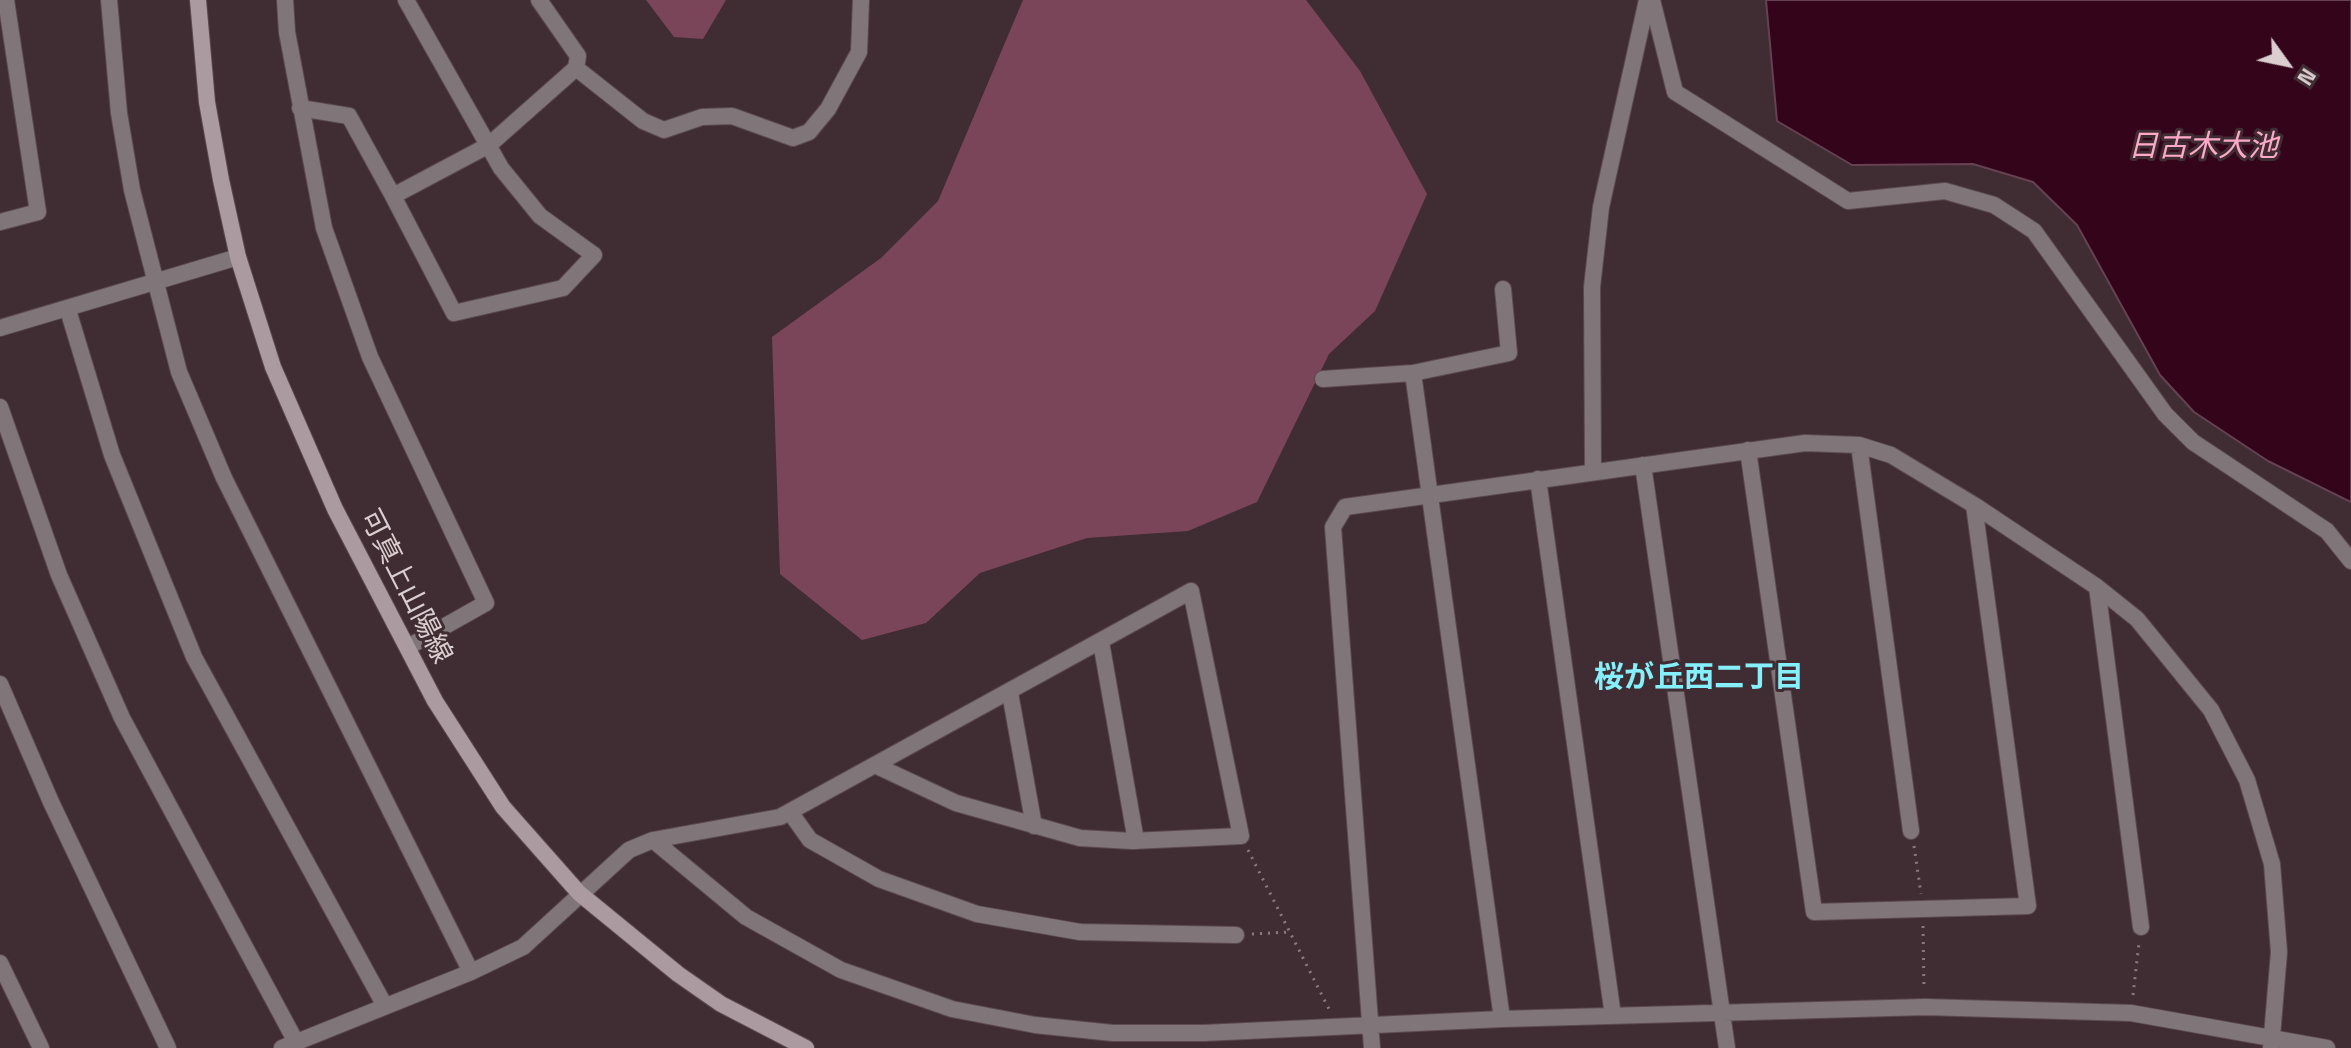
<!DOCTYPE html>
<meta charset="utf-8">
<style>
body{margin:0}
#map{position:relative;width:2351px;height:1048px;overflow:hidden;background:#402d33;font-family:"Space Grotesk",sans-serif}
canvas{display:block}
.north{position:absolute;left:2247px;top:24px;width:80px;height:80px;-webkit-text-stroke:6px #402d33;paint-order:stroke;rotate:123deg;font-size:22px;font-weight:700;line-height:32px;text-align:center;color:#daced1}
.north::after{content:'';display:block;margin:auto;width:28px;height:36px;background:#daced1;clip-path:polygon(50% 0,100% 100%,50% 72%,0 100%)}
</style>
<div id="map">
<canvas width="2351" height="1048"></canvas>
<div class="north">N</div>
</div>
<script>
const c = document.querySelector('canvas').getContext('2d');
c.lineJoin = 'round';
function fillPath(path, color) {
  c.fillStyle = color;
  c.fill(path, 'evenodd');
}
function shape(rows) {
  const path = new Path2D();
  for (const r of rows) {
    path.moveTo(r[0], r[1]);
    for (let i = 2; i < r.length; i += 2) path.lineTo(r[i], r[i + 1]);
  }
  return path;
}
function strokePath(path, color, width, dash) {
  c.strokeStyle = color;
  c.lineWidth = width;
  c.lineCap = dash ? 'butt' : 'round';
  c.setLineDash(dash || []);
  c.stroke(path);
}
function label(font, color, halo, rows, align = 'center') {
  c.font = font + ' "Space Grotesk","Noto Sans JP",sans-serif';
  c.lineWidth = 6;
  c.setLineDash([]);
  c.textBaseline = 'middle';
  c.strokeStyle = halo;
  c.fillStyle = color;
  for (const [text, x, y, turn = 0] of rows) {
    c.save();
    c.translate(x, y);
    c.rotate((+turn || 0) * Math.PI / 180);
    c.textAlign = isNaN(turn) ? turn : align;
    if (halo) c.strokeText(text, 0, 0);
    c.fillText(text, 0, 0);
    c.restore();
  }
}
const forest = shape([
 [646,0,726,0,703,39,674,37],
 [1023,0,1306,0,1360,71,1427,194,1375,311,1329,354,1257,502,1188,531,1087,538,980,573,926,623,862,640,780,574,772,337,881,258,938,201]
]);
const water = shape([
 [1766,0,2351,0,2351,502,2268,461,2194,412,2160,375,2077,225,2033,182,1973,164,1852,165,1777,121,1766,0]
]);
const path = shape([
 [1914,846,1921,894],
 [1248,850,1330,1011],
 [1923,926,1924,990],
 [1252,934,1289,932],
 [2133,995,2139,943]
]);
const street = shape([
 [109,0,119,113,132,190,179,372,224,478,471,972],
 [285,0,287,32,324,228,370,357,486,603,408,647],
 [1652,0,1675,92,1848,201,1945,191,1994,205,2034,231,2165,414,2193,442,2327,531,2351,561],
 [576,68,643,121,664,130,702,117,732,116,793,138,809,132,828,109,859,52,861,0],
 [300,108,349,116,393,196,489,145,576,68,578,56,539,0],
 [393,196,454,313,563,288,594,255,540,216,501,168,406,0],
 [0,222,38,212,6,0],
 [68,310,112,455,194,657,385,1006],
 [0,328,238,257],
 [1413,373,1502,1019],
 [1323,379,1413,373,1509,353,1503,289],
 [0,407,59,575,122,718,296,1042],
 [1859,445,1911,831],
 [1748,450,1814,912,2028,906,1974,505],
 [1643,465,1727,1048],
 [1593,471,1592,287,1601,207,1647,0],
 [1538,479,1613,1016],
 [2097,587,2141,927],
 [1101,642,1136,841],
 [0,684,51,802,168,1048],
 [1010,693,1034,826],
 [790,812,810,840,879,879,977,914,1080,932,1236,935],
 [653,840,746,917,841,970,952,1009,1035,1025,1113,1033,1204,1033,1502,1019,1925,1007,2131,1013,2327,1048],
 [0,963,41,1048],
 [282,1048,471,972,523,947,629,850,653,840,780,817,1191,591,1241,836,1132,841,1080,838,956,803,877,766],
 [1372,1048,1333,527,1345,507,1805,443,1859,445,1891,455,1974,505,2097,587,2137,619,2211,710,2247,780,2272,864,2279,952,2271,1048]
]);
const secondary = shape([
 [198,0,207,102,221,180,238,257,273,367,335,509,435,701,503,807,579,893,678,974,721,1004,806,1048]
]);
const streetNames = [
 ["可真上山陽線",405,587,63]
];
const waterNames = [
 ["日古木大池",2203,148]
];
const neighbourhoodNames = [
 ["桜が丘西二丁目",1699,679]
];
fillPath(forest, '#7b4559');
fillPath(water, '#33041a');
strokePath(water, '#654151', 2);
strokePath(street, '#5c4a4f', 18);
strokePath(secondary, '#5c4a4f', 18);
strokePath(path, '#8a7a7f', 3, [2, 6]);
strokePath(street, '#807679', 16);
strokePath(secondary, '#ab9ba0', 16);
label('28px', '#daced1', '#402d33', streetNames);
label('italic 30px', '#ffa8c7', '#402d33', waterNames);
label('bold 30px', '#85f0fc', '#402d33', neighbourhoodNames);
</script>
